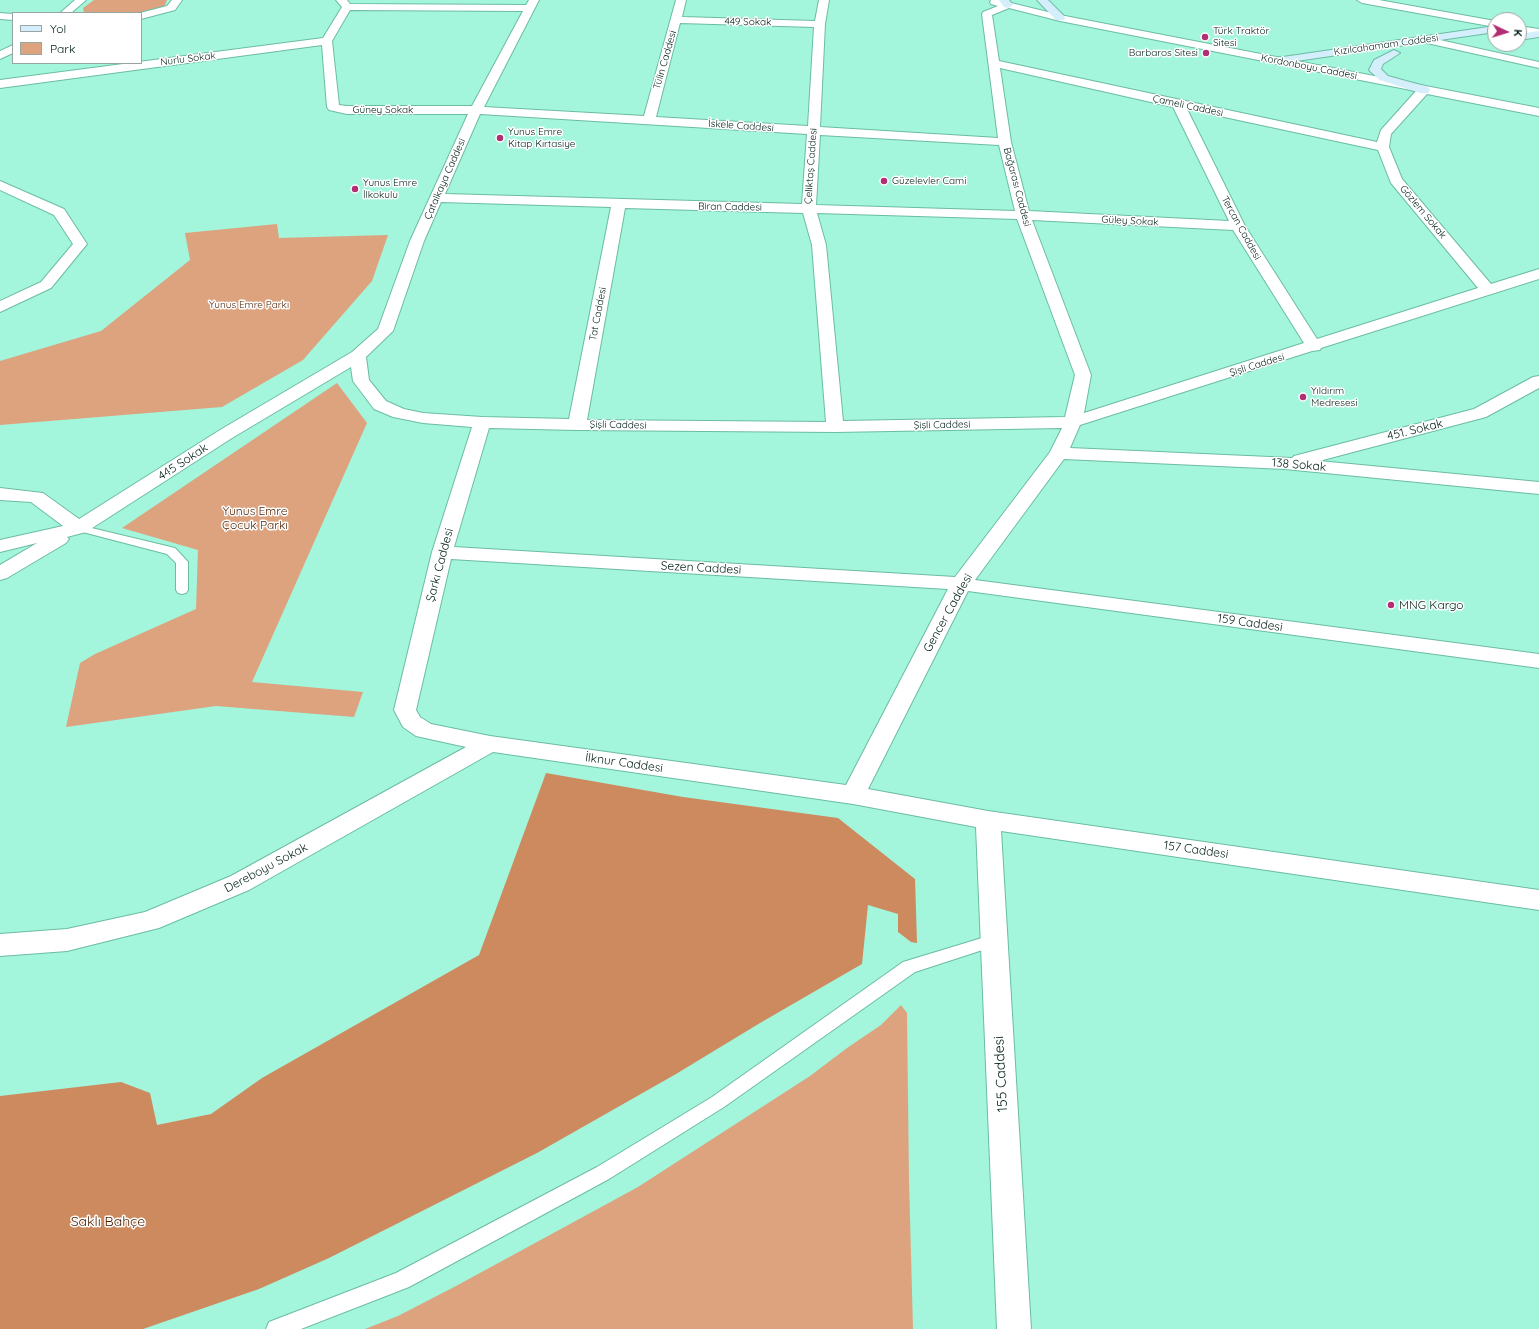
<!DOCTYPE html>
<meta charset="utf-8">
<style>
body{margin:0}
#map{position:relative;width:1539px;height:1329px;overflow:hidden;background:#a3f5dc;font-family:Quicksand,sans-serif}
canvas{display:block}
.legend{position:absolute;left:12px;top:12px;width:130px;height:52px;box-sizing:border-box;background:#fff;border:1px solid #99a5a2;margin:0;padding:5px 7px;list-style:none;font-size:12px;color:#001e16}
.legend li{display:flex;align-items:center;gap:8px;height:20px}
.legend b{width:20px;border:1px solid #99a5a2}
.north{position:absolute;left:1487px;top:12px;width:40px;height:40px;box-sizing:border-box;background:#fff;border:1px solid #99a5a2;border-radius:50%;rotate:94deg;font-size:11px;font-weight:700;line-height:16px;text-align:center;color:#001e16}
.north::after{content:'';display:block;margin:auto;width:14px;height:18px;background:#b22e74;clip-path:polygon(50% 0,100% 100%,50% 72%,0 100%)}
</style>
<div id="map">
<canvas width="1539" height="1329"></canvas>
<ul class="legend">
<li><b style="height:5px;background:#d5eefb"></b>Yol</li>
<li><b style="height:11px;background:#dda37f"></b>Park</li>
</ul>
<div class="north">K</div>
</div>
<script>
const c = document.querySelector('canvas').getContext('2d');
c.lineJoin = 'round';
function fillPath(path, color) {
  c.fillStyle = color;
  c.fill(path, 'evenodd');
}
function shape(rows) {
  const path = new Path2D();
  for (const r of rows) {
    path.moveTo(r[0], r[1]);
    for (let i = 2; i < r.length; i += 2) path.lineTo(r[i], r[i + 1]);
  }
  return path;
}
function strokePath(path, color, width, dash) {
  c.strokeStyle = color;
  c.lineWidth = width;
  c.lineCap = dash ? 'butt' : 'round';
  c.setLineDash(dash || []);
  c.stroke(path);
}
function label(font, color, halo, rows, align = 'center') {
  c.font = font + ' Quicksand,sans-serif';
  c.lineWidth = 3;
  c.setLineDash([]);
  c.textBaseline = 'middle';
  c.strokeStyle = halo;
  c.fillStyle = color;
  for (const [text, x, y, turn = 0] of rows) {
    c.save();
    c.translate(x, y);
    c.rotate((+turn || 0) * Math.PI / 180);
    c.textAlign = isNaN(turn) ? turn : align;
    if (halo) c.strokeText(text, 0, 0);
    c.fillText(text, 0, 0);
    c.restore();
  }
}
const green = shape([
 [94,0,167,0,165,5,157,11,141,13,84,13,83,8],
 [277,224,279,238,388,235,372,281,303,360,222,407,0,425,0,361,101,331,190,260,185,233],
 [337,383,367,423,252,682,363,692,354,717,216,706,66,727,80,663,95,654,196,609,198,550,122,528],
 [901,1005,907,1013,909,1181,913,1329,365,1329,398,1316,456,1286,638,1187,810,1076,847,1048,881,1025]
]);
const forest = shape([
 [546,773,683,797,838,818,915,879,917,943,911,942,898,932,898,914,868,905,862,964,760,1023,676,1074,537,1153,329,1258,259,1289,143,1329,0,1329,0,1096,121,1082,150,1093,157,1125,211,1114,262,1078,479,955]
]);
const lane = shape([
 [79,525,175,548,188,562,188,590,186,593,182,594,178,593,176,590,176,563,167,554,75,530,73,528,75,526,79,525],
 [995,934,1001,936,1003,940,1001,944,915,972,724,1107,609,1179,409,1287,301,1329,266,1329,269,1322,396,1273,597,1167,712,1097,903,962,995,934]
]);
const street = shape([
 [75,0,86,0,71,13,60,13,75,0],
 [172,0,182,0,175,10,141,19,140,13,167,6,172,0],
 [336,0,347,0,350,4,526,5,529,0,539,0,484,107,644,116,676,0,686,0,682,17,815,21,819,0,829,0,825,24,820,127,998,138,982,14,983,12,998,6,991,4,990,2,991,0,999,0,1060,15,1539,108,1539,116,1427,94,1391,134,1389,147,1402,179,1491,284,1539,269,1539,279,1321,348,1320,350,1312,351,1080,425,1070,448,1292,458,1294,456,1474,409,1533,377,1539,376,1539,388,1486,417,1319,461,1539,482,1539,494,1285,469,1064,459,975,580,1539,654,1539,668,968,591,868,789,988,811,1539,890,1539,910,1001,831,1031,1329,997,1329,976,827,853,804,493,752,249,890,159,928,67,951,0,956,0,934,67,929,145,912,231,876,466,747,416,736,403,727,394,710,432,552,472,427,423,423,393,417,374,409,353,381,351,367,232,438,86,532,67,537,69,539,66,543,7,578,0,580,0,565,37,543,0,552,0,540,63,526,31,502,0,500,0,488,43,493,79,519,220,430,352,352,378,329,410,241,468,114,347,114,329,110,327,107,322,45,0,88,0,80,323,38,342,7,336,0],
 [1009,8,1060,21,1416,91,1381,130,1377,142,999,61,992,15,1009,8],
 [350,10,523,11,472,106,347,106,339,105,332,41,350,10],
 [680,23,814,27,808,126,656,117,680,23],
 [1000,68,1173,107,1229,221,1029,211,1011,142,1000,68],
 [1187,109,1378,150,1391,183,1478,288,1317,339,1245,226,1187,109],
 [480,114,807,134,802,204,445,194,480,114],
 [820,135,999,145,1015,211,816,205,820,135],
 [441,202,611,207,569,419,482,417,423,413,404,409,386,401,369,380,366,357,393,331,424,241,441,202],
 [625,208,803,213,812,245,826,422,587,420,625,208],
 [817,213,1017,219,1075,375,1065,417,843,421,826,245,817,213],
 [1032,220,1233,230,1304,343,1084,413,1091,375,1032,220],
 [489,428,577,430,835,432,1062,428,1050,452,955,577,454,547,489,428],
 [451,559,948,589,846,785,490,736,431,724,420,717,416,710,451,559],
 [1357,0,1379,0,1495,21,1495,27,1362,3,1357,0],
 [0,13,13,14,13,20,0,19,0,13],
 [1519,26,1539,29,1539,35,1519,32,1519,26],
 [1422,36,1539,62,1539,68,1418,41,1417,39,1422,36],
 [13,45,13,53,0,59,0,51,13,45],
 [0,181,64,209,87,244,51,288,0,312,0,301,41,282,73,244,54,215,0,190,0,181]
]);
const secondary = shape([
 [999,0,1009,0,1013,5,1008,8,1004,7,999,0],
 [1037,0,1048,0,1064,16,1065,18,1064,20,1056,20,1037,0],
 [1495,26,1495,32,1276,64,1272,63,1270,61,1272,59,1276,58,1495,26],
 [1539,31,1539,37,1519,40,1519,34,1539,31],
 [1394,50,1400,53,1383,64,1381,69,1388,76,1428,87,1430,90,1428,93,1420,93,1380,80,1371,72,1369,70,1374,60,1394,50]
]);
const markers = [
 [1205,37,4,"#b22e74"],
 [1206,53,4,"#b22e74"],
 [500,138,4,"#b22e74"],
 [884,181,4,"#b22e74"],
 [355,189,4,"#b22e74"],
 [1303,397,4,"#b22e74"],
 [1391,605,4,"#b22e74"]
];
const farStreetnames = [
 ["449 Sokak",748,22,1],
 ["Kızılcahamam Caddesi",1386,45,-8],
 ["Nurlu Sokak",188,59,-7],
 ["Tülin Caddesi",665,60,-74],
 ["Kordonboyu Caddesi",1309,67,11],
 ["Çameli Caddesi",1188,106,12],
 ["Güney Sokak",383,110],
 ["İskele Caddesi",741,126,4],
 ["Çeliktaş Caddesi",811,166,-86],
 ["Çatalkaya Caddesi",445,179,-66],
 ["Bağarası Caddesi",1017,187,75],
 ["Biran Caddesi",730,207,1],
 ["Gözlem Sokak",1423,212,50],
 ["Güley Sokak",1130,221,3],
 ["Tercan Caddesi",1241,228,61],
 ["Tat Caddesi",598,314,-79],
 ["Şişli Caddesi",1257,365,-17],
 ["Şişli Caddesi",618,425,1],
 ["Şişli Caddesi",942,425,-1]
];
const farPoinames = [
 ["Türk Traktör",1213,31],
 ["Sitesi",1213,43],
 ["Barbaros Sitesi",1198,53,"right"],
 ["Yunus Emre",508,132],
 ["Kitap Kırtasiye",508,144],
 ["Güzelevler Cami",892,181],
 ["Yunus Emre",363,183],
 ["İlkokulu",363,195],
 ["Yıldırım",1311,391],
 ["Medresesi",1311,403]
];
const farParknames = [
 ["Yunus Emre Parkı",249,305]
];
const streetNames = [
 ["451. Sokak",1415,430,-14],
 ["445 Sokak",183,462,-33],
 ["138 Sokak",1299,465,5],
 ["Şarkı Caddesi",440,565,-75],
 ["Sezen Caddesi",701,568,3],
 ["Gencer Caddesi",948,613,-61],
 ["159 Caddesi",1250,623,8],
 ["İlknur Caddesi",624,763,8],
 ["157 Caddesi",1196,850,8],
 ["Dereboyu Sokak",266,868,-28]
];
const parkNames = [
 ["Yunus Emre",255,511],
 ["Çocuk Parkı",255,525]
];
const poiNames = [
 ["MNG Kargo",1399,605]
];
const nearStreetnames = [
 ["155 Caddesi",1001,1074,-93]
];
const nearParknames = [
 ["Saklı Bahçe",108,1222]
];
fillPath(green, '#dda37f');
fillPath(forest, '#ce8a5f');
strokePath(lane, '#6bbca4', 2);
strokePath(street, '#6bbca4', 2);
strokePath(secondary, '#6bbca4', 2);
fillPath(lane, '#fff');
fillPath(street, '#fff');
fillPath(secondary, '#d5eefb');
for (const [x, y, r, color] of markers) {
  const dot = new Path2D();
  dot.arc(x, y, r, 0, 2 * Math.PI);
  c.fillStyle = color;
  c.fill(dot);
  strokePath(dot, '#fff', 1.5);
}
label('10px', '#001e16', '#fff', farStreetnames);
label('10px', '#001e16', '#fff', farPoinames, 'left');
label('10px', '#4a1f00', '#fff', farParknames);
label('12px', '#001e16', '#fff', streetNames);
label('12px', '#4a1f00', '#fff', parkNames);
label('12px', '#001e16', '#fff', poiNames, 'left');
label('14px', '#001e16', '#fff', nearStreetnames);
label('14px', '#4a1f00', '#fff', nearParknames);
</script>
